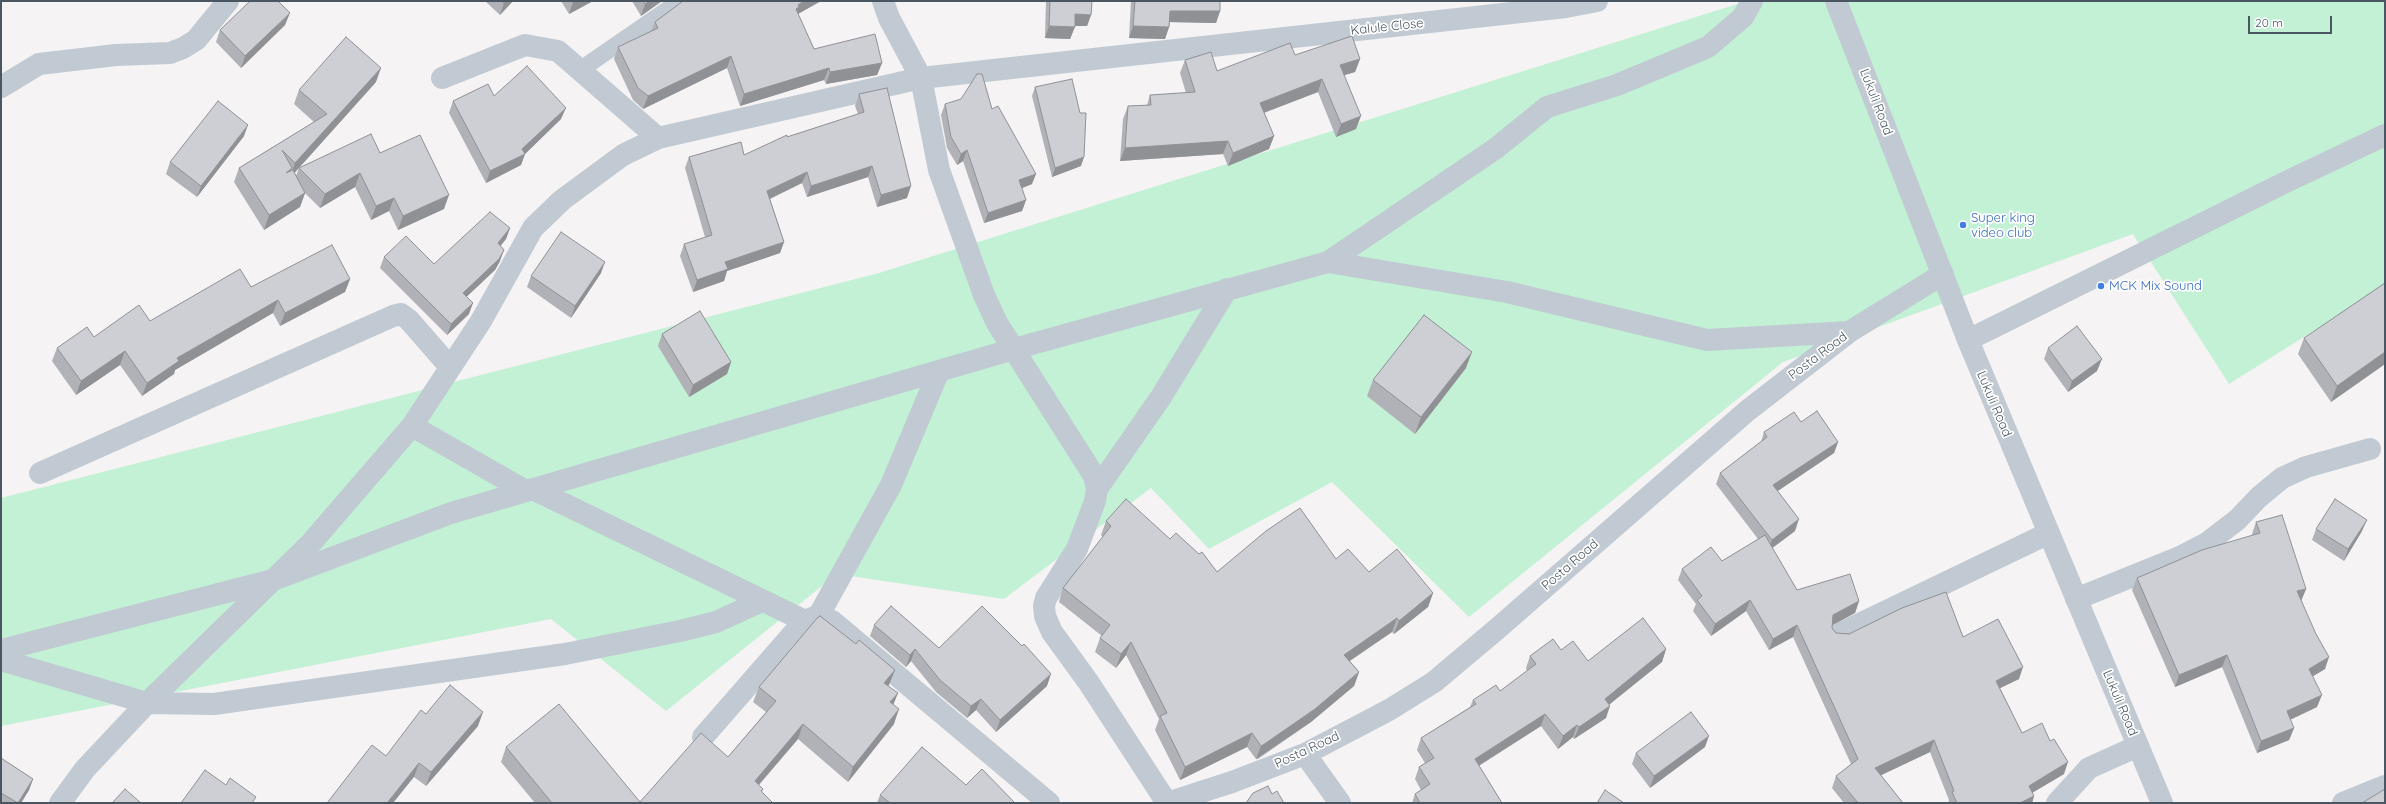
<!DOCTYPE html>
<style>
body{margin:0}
#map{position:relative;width:2386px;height:804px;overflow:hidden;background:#f5f3f3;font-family:Quicksand,sans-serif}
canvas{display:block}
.frame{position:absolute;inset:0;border:2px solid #4a5661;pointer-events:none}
.scale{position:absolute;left:2248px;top:16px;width:84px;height:18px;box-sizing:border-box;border:2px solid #4a5661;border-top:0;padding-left:5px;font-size:12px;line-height:14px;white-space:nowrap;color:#4a5661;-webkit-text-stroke:3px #fff;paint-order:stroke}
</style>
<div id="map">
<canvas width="2386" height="804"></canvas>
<div class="frame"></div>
<div class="scale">20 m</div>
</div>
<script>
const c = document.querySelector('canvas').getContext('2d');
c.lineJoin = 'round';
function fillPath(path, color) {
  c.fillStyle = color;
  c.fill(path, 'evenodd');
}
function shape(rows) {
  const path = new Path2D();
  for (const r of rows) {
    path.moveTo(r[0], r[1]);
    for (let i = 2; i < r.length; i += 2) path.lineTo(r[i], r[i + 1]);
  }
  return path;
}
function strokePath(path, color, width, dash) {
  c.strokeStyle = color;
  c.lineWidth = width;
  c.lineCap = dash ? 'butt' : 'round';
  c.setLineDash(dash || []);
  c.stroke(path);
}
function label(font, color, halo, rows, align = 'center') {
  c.font = font + ' Quicksand,sans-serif';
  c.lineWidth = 3.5;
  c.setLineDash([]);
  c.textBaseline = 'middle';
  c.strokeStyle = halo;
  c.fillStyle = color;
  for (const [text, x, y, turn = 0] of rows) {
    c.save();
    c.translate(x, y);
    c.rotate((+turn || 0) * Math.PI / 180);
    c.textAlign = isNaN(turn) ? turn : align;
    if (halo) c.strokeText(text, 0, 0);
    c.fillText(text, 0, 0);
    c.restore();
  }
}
const green = shape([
 [1747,1,2385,1,2385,286,2229,384,2133,234,1783,362,1469,617,1332,482,1209,549,1151,488,1004,599,837,574,666,711,551,619,1,726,1,498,879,273]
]);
const service = shape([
 [580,70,680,1]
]);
const minor = shape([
 [883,1,889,18,921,78,939,170,984,295,997,323,1094,476,1097,489,1095,501,1077,549,1046,598,1044,606,1045,616,1052,632,1089,683,1167,803],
 [442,78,525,45,558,51,658,138],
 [1,87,39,64,116,55,170,53,183,48,196,40,228,1],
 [1328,262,1507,292,1707,340,1849,332],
 [1968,340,2288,181,2385,135],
 [412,426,526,491],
 [40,473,393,316,401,314,409,320,450,367],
 [533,489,805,621],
 [1097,489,1161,397,1227,289],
 [2076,599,2180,557,2207,543,2237,520,2259,497,2282,478,2306,467,2370,449],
 [819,615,891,485,938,373],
 [1839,634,2049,533],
 [1,650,273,580,451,513,1014,349,1328,262,1495,149,1547,107,1617,85,1708,47,1743,17,1752,1],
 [1,660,147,703,214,704,565,654,680,631,716,622,762,601],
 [703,737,792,635,805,621,819,615,832,621,1049,803],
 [1305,754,1340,803],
 [60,803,85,769,147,703,311,543,412,426,481,321,533,228,562,200,623,155,658,138,921,78,1566,7,1597,1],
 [1167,803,1232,782,1305,754,1389,710,1434,682,1497,629,1747,411,1849,332,1943,274],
 [2057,803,2089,768,2138,746],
 [2343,803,2385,786]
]);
const tertiary = shape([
 [1836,1,1968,340,2162,803]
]);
const wall = shape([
 [485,1,513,1,500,15],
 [561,1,593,1,569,14],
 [632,1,662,1,641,16],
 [683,1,821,1,798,14,814,49,882,63,877,75,826,84,824,80,740,106,727,68,643,109,633,100,614,59,618,47,651,31,655,22],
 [1046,1,1092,1,1091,15,1087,26,1075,26,1070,39,1045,38],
 [1131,1,1220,1,1220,11,1216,23,1170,22,1169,27,1165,39,1129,38],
 [285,25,241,68,216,42,220,30],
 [1295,55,1360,59,1355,72,1344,75,1356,129,1336,137,1318,92,1264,113,1274,136,1269,149,1228,166,1223,154,1120,161,1123,119,1128,106,1147,105,1150,95,1186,93,1180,73,1185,60,1217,71],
 [376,82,294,173,296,176,299,168,380,153,444,209,398,230,389,211,371,220,355,187,320,208,304,192,305,193,300,207,264,230,234,182,239,168,314,122,294,104,299,90],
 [1035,87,1081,166,1052,177,1032,96],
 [859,94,907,198,877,207,868,177,807,197,802,183,770,199,784,242,780,253,727,271,724,281,693,292,680,256,684,244,705,237,685,168,689,157,744,155,787,137,858,114,855,106],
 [494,96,561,119,525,154,521,165,486,183,449,113,453,101],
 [945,104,992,109,1032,184,1022,188,1026,200,1022,211,984,223,963,161,957,165,947,148,941,115],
 [244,136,197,197,166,174,170,162],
 [510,228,506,239,500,246,500,261,495,270,466,297,469,314,447,335,380,268,384,257,434,264],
 [601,273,571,318,527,287,531,276],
 [350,279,345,292,280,326,273,313,175,370,174,374,142,396,120,365,76,395,52,361,57,348,150,321,251,287],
 [2385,283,2385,364,2331,402,2298,354,2304,338],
 [662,334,731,362,727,374,689,397,658,346],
 [2048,348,2097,371,2068,392,2044,359],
 [1466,368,1415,434,1367,396,1373,380],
 [1801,422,1838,442,1834,453,1777,491,1795,531,1772,548,1797,590,1859,601,1855,613,1832,625,1832,628,1836,633,1963,637,2019,679,2000,688,2022,733,2064,774,2032,793,2034,796,2032,803,1948,803,1949,800,1930,752,1881,775,1903,803,1844,803,1832,788,1836,776,1851,764,1793,637,1769,650,1746,611,1711,636,1693,611,1696,604,1678,580,1682,569,1722,561,1758,539,1716,484,1720,473,1761,442,1764,432],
 [1106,521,1170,539,1217,572,1336,559,1369,572,1433,593,1428,607,1394,634,1392,632,1350,661,1359,672,1354,686,1311,722,1258,759,1256,759,1247,747,1180,780,1155,730,1159,719,1126,655,1116,668,1095,652,1100,638,1102,636,1059,602,1063,588,1103,537,1101,535],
 [2256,522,2306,589,2301,601,2325,669,2313,676,2317,707,2290,720,2294,728,2289,740,2257,753,2222,667,2175,687,2132,590,2137,578,2253,536,2252,534],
 [2316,529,2362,531,2344,561,2312,540],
 [874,625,939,648,1047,686,996,732,976,710,967,718,936,692,911,661,906,667,870,636],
 [1666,649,1662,662,1609,705,1606,718,1574,739,1573,737,1558,749,1541,726,1479,766,1502,803,1412,803,1415,794,1421,790,1415,779,1419,767,1425,763,1417,750,1421,738,1470,707,1473,700,1500,691,1527,671,1526,668,1530,656,1561,650,1588,661],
 [889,685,888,686,893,705,894,724,848,782,798,739,759,785,763,789,762,792,773,803,535,803,501,762,506,747,640,802,728,757,766,712,753,702,759,687],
 [426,714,478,726,426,786,386,756],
 [1705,747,1650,788,1632,764,1636,753],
 [1,758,33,779,29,790,21,803,1,803],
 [966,785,1015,803,877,803,880,795]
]);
const shadedWall = shape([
 [507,1,513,1,500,15,504,3],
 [575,1,593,1,569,14,573,2],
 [649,1,662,1,641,16,645,4],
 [804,1,821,1,796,15,792,21,798,5],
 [1170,11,1220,11,1216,23,1166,22],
 [290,13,285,25,241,68,245,56],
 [1075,14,1091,15,1087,26,1071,26],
 [1049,26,1075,27,1070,39,1045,38],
 [1133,26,1169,27,1165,39,1129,38],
 [731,56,727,68,643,109,648,96],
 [1360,59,1355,72,1335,78,1340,65],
 [882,63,877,75,826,84,830,72],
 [381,68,376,82,290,178,295,163],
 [829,68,824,80,740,106,744,94],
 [1322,79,1318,92,1255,116,1260,103],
 [566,108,561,119,525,154,521,165,486,183,490,171,522,149],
 [1361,116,1356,129,1336,137,1341,124],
 [248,125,244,136,197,197,201,186],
 [1274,136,1269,149,1228,166,1233,153],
 [1228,141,1223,154,1120,161,1125,148],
 [967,150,963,161,957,165,961,154],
 [1084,157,1081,166,1052,177,1055,168],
 [872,166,868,177,807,197,811,186],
 [807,172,802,183,763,202,767,191],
 [360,173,355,187,320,208,325,194],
 [1036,174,1032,184,1015,191,1019,180],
 [911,186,907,198,877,207,881,195],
 [305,193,300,207,264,230,269,215],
 [449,195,444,209,398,230,403,216],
 [394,198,389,211,371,220,376,206],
 [1026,200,1022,211,984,223,988,213],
 [510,228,506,239,494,254,498,243],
 [784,242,780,253,727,271,724,281,693,292,697,280,725,262],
 [504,250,500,261,495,270,459,304,463,293],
 [605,262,601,273,571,318,575,306],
 [350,279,345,292,280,326,285,313],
 [278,300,273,313,175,370,174,374,142,396,147,383,177,358],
 [473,303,469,314,447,335,451,324],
 [125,351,120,365,76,395,81,381],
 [1472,352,1466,368,1415,434,1421,417],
 [2385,352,2385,364,2331,402,2337,386],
 [2102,359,2097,371,2068,392,2072,381],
 [731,362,727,374,689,397,693,385],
 [1838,442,1834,453,1769,497,1773,485],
 [1799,519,1795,531,1767,552,1772,540],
 [2367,520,2362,531,2344,561,2348,549],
 [2306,589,2301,601,2297,591],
 [1433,593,1428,607,1394,634,1399,621],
 [1750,600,1746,611,1711,636,1715,624],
 [1859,601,1855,613,1829,627,1833,615],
 [1397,618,1392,632,1339,668,1344,655],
 [1797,625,1793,637,1769,650,1773,639],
 [1131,642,1126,655,1116,668,1121,654],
 [915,649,911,661,906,667,910,655],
 [1666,649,1662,662,1601,711,1605,699],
 [2227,655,2222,667,2175,687,2179,675],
 [2329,657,2325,669,2305,681,2309,669],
 [2023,667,2019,679,1992,692,1996,681],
 [895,670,889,685,878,697,884,683],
 [1359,672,1354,686,1311,722,1256,759,1261,746],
 [1051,674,1047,686,996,732,1000,720],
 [898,693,892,708,890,702],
 [2322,695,2317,707,2283,723,2287,711],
 [981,699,976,710,967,718,971,706],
 [1610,706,1606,718,1574,739,1579,727],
 [899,709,894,724,848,782,853,767],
 [483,712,478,726,426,786,431,772],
 [1545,714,1541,726,1470,771,1475,759],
 [803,724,798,739,749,796,755,781],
 [1577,725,1573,737,1558,749,1563,736],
 [2294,728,2289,740,2257,753,2261,741],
 [1252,733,1247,747,1180,780,1185,767],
 [1709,736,1705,747,1650,788,1654,776],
 [1934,740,1930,752,1871,780,1875,768],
 [2068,762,2064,774,2025,797,2029,786],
 [419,763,414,777,393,803,387,803],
 [33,779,29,790,21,803,18,803],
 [2034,796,2032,803,2019,803]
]);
const building = shape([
 [250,1,278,1,290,13,245,56,220,30,250,1],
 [502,1,507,1,504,3,502,1],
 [643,1,649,1,645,4,643,1],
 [683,1,804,1,798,5,799,7,796,9,814,49,875,34,882,63,830,72,829,68,744,94,731,56,648,96,638,88,618,47,658,28,655,22,683,1],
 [1050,1,1092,1,1091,15,1075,14,1075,27,1049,26,1050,1],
 [1135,1,1220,1,1220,11,1170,11,1169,27,1133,26,1135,1],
 [1352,36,1360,59,1340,65,1361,116,1341,124,1322,79,1260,103,1274,136,1233,153,1228,141,1125,148,1128,106,1151,105,1150,95,1195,92,1185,60,1211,52,1217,71,1290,43,1295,55,1352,36],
 [346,37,381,68,295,163,282,150,292,168,286,173,293,170,305,193,269,215,239,168,327,114,299,90,346,37],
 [527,66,566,108,522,149,525,154,490,171,453,101,488,84,494,96,527,66],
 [977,74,982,74,992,109,998,106,1036,174,1019,180,1026,200,988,213,967,150,961,154,951,137,945,104,961,99,977,74],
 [1072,79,1080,113,1086,113,1084,157,1055,168,1035,87,1072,79],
 [887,88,911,186,881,195,872,166,811,186,807,172,767,191,784,242,725,262,728,269,697,280,684,244,712,235,689,157,741,142,744,155,787,135,787,137,864,112,859,94,887,88],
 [218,101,248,125,201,186,170,162,218,101],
 [371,134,380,153,420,135,449,195,403,216,394,198,376,206,360,173,325,194,299,168,371,134],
 [490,212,510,228,498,243,504,250,499,259,463,293,473,303,451,324,384,257,406,236,434,264,490,212],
 [561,232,605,262,575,306,531,276,561,232],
 [332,245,350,279,285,313,278,300,177,358,179,361,147,383,125,351,81,381,57,348,87,327,94,337,139,305,150,321,240,269,251,287,332,245],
 [2385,283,2385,352,2337,386,2304,338,2385,283],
 [700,311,731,362,693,385,662,334,700,311],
 [1424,315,1472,352,1421,417,1373,380,1424,315],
 [2077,326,2102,359,2072,381,2048,348,2077,326],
 [1817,411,1838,442,1773,485,1799,519,1772,540,1720,473,1767,437,1764,432,1794,412,1801,422,1817,411],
 [1126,499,1170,539,1176,533,1199,554,1202,552,1217,572,1266,531,1300,508,1336,559,1348,549,1369,572,1397,549,1433,593,1399,621,1397,618,1344,655,1359,672,1315,709,1263,745,1261,746,1252,733,1185,767,1160,716,1167,713,1131,642,1121,654,1100,638,1110,625,1063,588,1111,526,1106,521,1126,499],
 [2335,499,2367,520,2348,549,2316,529,2335,499],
 [2282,515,2306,589,2297,591,2316,634,2329,657,2309,669,2322,695,2287,711,2294,728,2261,741,2227,655,2179,675,2137,578,2202,550,2260,533,2256,522,2282,515],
 [1765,535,1797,590,1850,574,1859,601,1833,615,1832,628,1836,633,1849,634,1902,608,1946,592,1963,637,1998,619,2023,667,1996,681,2022,733,2042,723,2050,741,2054,739,2068,762,2029,786,2034,796,2020,803,1957,803,1952,792,1954,791,1934,740,1875,768,1903,803,1858,803,1836,776,1858,759,1797,625,1773,639,1750,600,1715,624,1697,600,1702,596,1682,569,1711,547,1722,561,1765,535],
 [891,606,939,648,982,606,1022,646,1024,644,1051,674,1000,720,981,699,971,706,940,680,915,649,910,655,874,625,891,606],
 [820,616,856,644,859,640,895,670,884,683,898,693,890,702,899,709,853,767,803,724,755,781,763,789,761,791,773,803,552,803,506,747,559,704,640,802,701,733,728,757,776,701,759,687,818,617,820,616],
 [1643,618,1666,649,1605,699,1610,706,1579,727,1577,725,1563,736,1545,714,1475,759,1502,803,1420,803,1415,794,1430,784,1419,767,1434,758,1421,738,1476,704,1473,700,1496,685,1500,691,1536,664,1530,656,1553,639,1561,650,1573,641,1588,661,1643,618],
 [450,685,483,712,431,772,419,763,387,803,327,803,372,745,386,756,421,710,426,714,450,685],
 [1691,712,1709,736,1654,776,1636,753,1691,712],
 [922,747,966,785,982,769,1015,803,890,803,880,795,922,747],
 [1,758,33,779,18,803,1,793,1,758],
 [205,770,226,785,230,778,256,797,252,803,181,803,205,770],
 [1268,786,1272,794,1277,791,1284,803,1246,803,1253,793,1268,786],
 [125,789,141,803,112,803,125,789],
 [2385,789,2385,803,2362,803,2385,789],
 [1605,790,1624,803,1597,803,1605,790]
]);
const markers = [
 [1963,225,4,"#3f7fe0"],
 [2101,286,4,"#3f7fe0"]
];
const streetNames = [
 ["Kalule Close",1387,27,-6],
 ["Lukuli Road",1876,102,69],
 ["Posta Road",1818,356,-37],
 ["Lukuli Road",1994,404,67],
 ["Posta Road",1570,565,-41],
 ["Lukuli Road",2120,703,67],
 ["Posta Road",1307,750,-25]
];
const shopNames = [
 ["Super king",1971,218],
 ["video club",1971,233],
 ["MCK Mix Sound",2109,286]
];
fillPath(green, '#c3f1d5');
strokePath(service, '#c1cad2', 17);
strokePath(minor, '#c1cad2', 22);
strokePath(tertiary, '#c1cad2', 22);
fillPath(wall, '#b0b2b7');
fillPath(shadedWall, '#909195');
fillPath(building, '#cdcfd5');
strokePath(building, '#909195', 1);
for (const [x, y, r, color] of markers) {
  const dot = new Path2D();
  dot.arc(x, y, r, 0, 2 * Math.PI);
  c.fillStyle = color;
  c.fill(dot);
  strokePath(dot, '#fff', 1.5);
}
label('13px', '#4a5661', '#fff', streetNames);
label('13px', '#366cbe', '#fff', shopNames, 'left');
</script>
